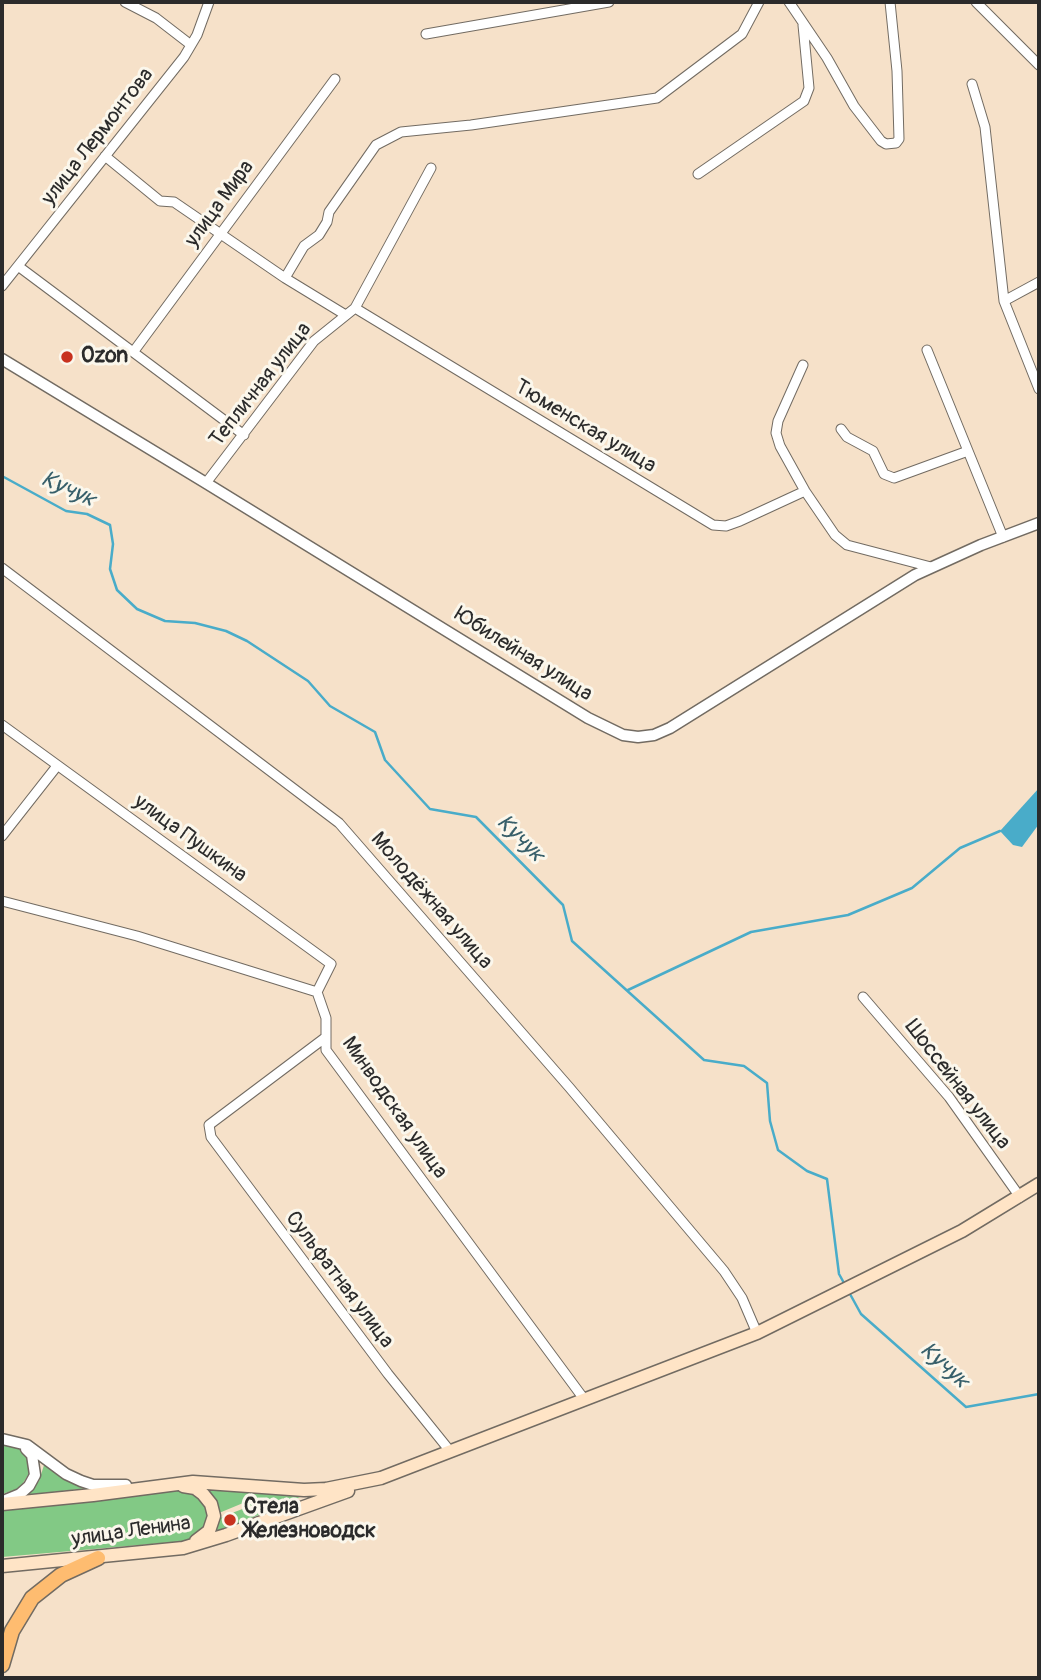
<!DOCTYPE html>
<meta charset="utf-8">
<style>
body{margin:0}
#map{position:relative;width:1041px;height:1680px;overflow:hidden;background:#f6e1c9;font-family:Pangolin,sans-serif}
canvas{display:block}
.frame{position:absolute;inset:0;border:4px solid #2b2b2b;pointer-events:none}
</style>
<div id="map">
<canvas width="1041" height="1680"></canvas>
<div class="frame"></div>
</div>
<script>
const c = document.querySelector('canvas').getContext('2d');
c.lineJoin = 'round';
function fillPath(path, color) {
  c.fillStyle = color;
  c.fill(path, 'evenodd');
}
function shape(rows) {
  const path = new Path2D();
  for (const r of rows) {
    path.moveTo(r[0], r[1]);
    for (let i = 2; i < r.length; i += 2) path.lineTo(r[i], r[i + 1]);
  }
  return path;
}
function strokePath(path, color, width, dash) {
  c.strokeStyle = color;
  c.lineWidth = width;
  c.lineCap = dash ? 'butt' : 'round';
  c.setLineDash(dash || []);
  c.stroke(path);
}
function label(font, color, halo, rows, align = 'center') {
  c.font = font + ' Pangolin,sans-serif';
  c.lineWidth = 6;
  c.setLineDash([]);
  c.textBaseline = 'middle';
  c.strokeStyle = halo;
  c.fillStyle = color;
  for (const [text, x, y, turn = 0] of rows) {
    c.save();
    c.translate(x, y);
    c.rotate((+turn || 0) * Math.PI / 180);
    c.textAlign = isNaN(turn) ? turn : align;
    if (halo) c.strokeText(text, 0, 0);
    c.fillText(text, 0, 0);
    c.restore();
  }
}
const green = shape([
 [2,1443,12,1445,24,1451,29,1457,31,1470,20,1488,2,1494],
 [45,1462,89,1488,26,1495,39,1481],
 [203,1487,307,1494,210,1536,219,1518,223,1517,227,1524,235,1520,232,1513,245,1508,247,1511,252,1508,248,1501,219,1513],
 [181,1490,203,1499,210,1513,205,1530,186,1541,2,1557,2,1509]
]);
const water = shape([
 [1039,788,1039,824,1022,847,1013,845,1000,831]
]);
const stream = shape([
 [2,476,66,511,87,514,110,525,113,544,110,569,117,590,137,609,165,621,195,623,226,631,247,641,308,681,330,706,375,732,385,760,430,809,476,817,563,905,572,941,704,1060,744,1066,767,1083,770,1121,778,1150,807,1171,827,1179,839,1274,844,1283],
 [628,990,751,932,848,915,912,888,960,848,1000,831],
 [850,1294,861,1314,966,1407,1039,1394]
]);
const minor = shape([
 [125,2,156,18,191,45],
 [789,2,827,58,854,106,881,141,886,144,896,143,899,139,897,71,890,2],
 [976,2,1039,65],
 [426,34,609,2],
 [972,84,985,127,1004,301,1039,389],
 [105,156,160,201,174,202,285,278,344,314],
 [698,174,804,101,809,88,803,25],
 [18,266,244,435],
 [285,278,304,246,319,235,327,222,329,212,376,145,401,132,471,125,657,98,742,34,759,2],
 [2,286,184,57,197,35,209,2],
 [1004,301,1039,282],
 [355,308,713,525,726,526,740,521,805,491],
 [927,350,1003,537],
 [134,351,335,79],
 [803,365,778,421,776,433,780,446,805,491,835,535,847,545,931,567],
 [841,429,847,437,873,451,884,474,894,478,968,451],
 [206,483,314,341,355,308,431,168],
 [2,568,339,823,569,1087,724,1271,742,1298,757,1333],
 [2,725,331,964,317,992],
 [2,836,57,766],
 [2,901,137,936,317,992],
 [317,992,326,1018,326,1050,584,1399],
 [863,997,949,1097,1020,1197],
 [326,1037,209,1125,211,1137,388,1374,450,1451]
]);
const tertiary = shape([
 [2,359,206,483,588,718,623,735,638,737,654,735,670,728,915,575,981,545,1039,523],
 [2,1439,27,1445,66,1474,81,1481,93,1485,126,1485],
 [3,1501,20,1494,29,1486,35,1475,32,1455,26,1449]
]);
const secondary = shape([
 [183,1486,195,1488,203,1494,211,1504,214,1516,209,1531,196,1541],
 [2,1504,93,1495,193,1482,304,1490,326,1489,381,1478,757,1333,962,1231,1039,1184],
 [2,1566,183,1548,226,1535,348,1491]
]);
const primary = shape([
 [2,1665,12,1631,32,1598,61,1575,98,1558]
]);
const markers = [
 [67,357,7,"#c8321e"],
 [230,1520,7,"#c8321e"]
];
const streetNames = [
 ["улица Лермонтова",98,137,-52],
 ["улица Мира",220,204,-54],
 ["Тепличная улица",261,385,-52],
 ["Тюменская улица",585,427,31],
 ["Юбилейная улица",523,655,32],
 ["улица Пушкина",190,839,36],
 ["Молодёжная улица",431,901,49],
 ["Шоссейная улица",957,1085,52],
 ["Минводская улица",394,1108,55],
 ["Сульфатная улица",339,1280,53],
 ["улица Ленина",131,1532,-8]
];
const poiNames = [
 ["Ozon",81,357],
 ["Стела",244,1508],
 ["Железноводск",244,1532]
];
const waterNames = [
 ["Кучук",68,490,24],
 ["Кучук",520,839,45],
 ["Кучук",944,1366,42]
];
fillPath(green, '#82c985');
fillPath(water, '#49acc9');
strokePath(stream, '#49acc9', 2.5);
strokePath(minor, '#726b62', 11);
strokePath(tertiary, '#726b62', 13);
strokePath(secondary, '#726b62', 15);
strokePath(primary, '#726b62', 17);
strokePath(minor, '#fff', 9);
strokePath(tertiary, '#fff', 10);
strokePath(secondary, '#ffe4c6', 12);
strokePath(primary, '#febc70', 14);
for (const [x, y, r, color] of markers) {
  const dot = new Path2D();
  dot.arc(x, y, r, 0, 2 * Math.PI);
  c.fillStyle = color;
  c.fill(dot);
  strokePath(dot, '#fbf7ec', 2.5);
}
label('21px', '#2b2b2b', '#fbf7ec', streetNames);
label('bold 21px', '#2b2b2b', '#fbf7ec', poiNames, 'left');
label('italic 23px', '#375f6a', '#fbf7ec', waterNames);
</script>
